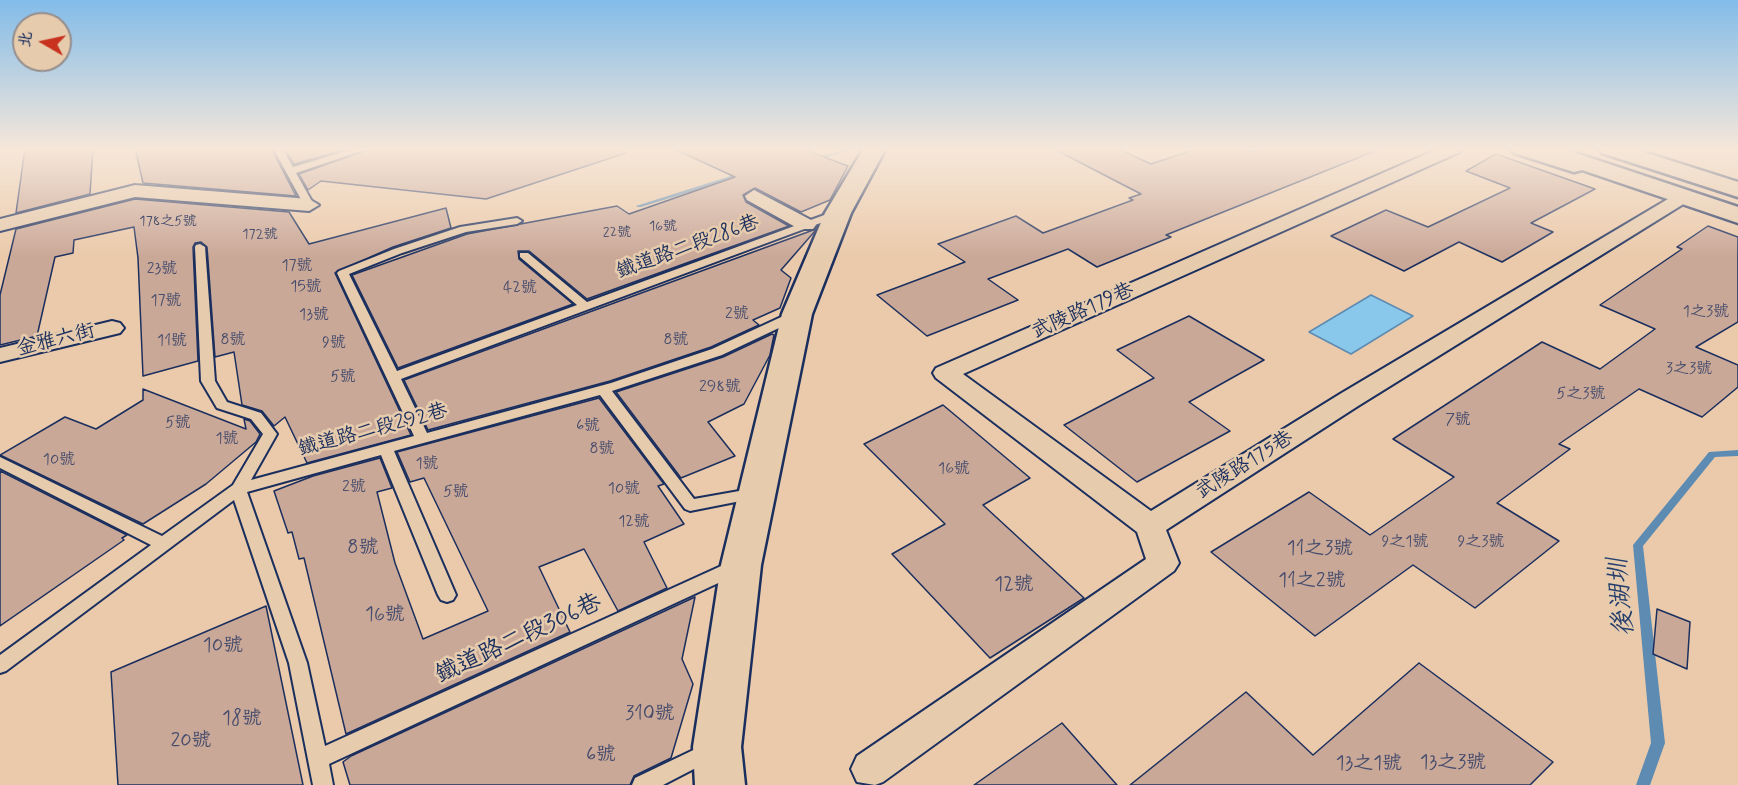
<!DOCTYPE html>
<meta charset="utf-8">
<style>
body{margin:0}
#map{position:relative;width:1738px;height:785px;overflow:hidden;background:#ebcaab;font-family:Mynerve,"LXGW WenKai TC",sans-serif}
canvas{display:block}
.north{position:absolute;left:12px;top:12px;width:60px;height:60px;box-sizing:border-box;background:#e6cbad;border:2px solid #958d8d;border-radius:50%;rotate:279deg;font-size:16px;font-weight:700;line-height:24px;text-align:center;color:#1b2f5e}
.north::after{content:'';display:block;margin:auto;width:21px;height:27px;background:#c8321e;clip-path:polygon(50% 0,100% 100%,50% 72%,0 100%)}
</style>
<div id="map">
<canvas width="1738" height="785"></canvas>
<div class="north">北</div>
</div>
<script>
const c = document.querySelector('canvas').getContext('2d');
c.lineJoin = 'round';
function fillPath(path, color) {
  c.fillStyle = color;
  c.fill(path, 'evenodd');
}
function shape(rows) {
  const path = new Path2D();
  for (const r of rows) {
    path.moveTo(r[0], r[1]);
    for (let i = 2; i < r.length; i += 2) path.lineTo(r[i], r[i + 1]);
  }
  return path;
}
function strokePath(path, color, width, dash) {
  c.strokeStyle = color;
  c.lineWidth = width;
  c.lineCap = dash ? 'butt' : 'round';
  c.setLineDash(dash || []);
  c.stroke(path);
}
function label(font, color, halo, rows, align = 'center') {
  c.font = font + ' Mynerve,"LXGW WenKai TC",sans-serif';
  c.lineWidth = 5;
  c.setLineDash([]);
  c.textBaseline = 'middle';
  c.strokeStyle = halo;
  c.fillStyle = color;
  for (const [text, x, y, turn = 0] of rows) {
    c.save();
    c.translate(x, y);
    c.rotate((+turn || 0) * Math.PI / 180);
    c.textAlign = isNaN(turn) ? turn : align;
    if (halo) c.strokeText(text, 0, 0);
    c.fillText(text, 0, 0);
    c.restore();
  }
}
const water = shape([
 [1371,295,1413,316,1351,354,1309,332,1371,295]
]);
const stream = shape([
 [852,148,857,149,812,161,809,159,852,148],
 [743,172,745,173,745,175,641,207,637,207,636,206,743,172],
 [1738,450,1738,456,1715,457,1643,546,1665,743,1650,785,1636,785,1651,743,1633,545,1709,452,1738,450]
]);
const building = shape([
 [25,148,93,148,90,194,16,213,25,148],
 [135,148,271,148,296,196,143,183,135,148],
 [284,148,351,148,294,164,284,148],
 [372,148,625,148,626,153,486,199,321,181,308,190,299,174,372,148],
 [672,148,800,148,848,166,830,200,801,212,755,188,743,195,746,202,789,226,587,299,529,251,518,251,519,259,573,304,398,368,352,275,467,234,617,206,629,214,735,177,672,148],
 [1052,148,1116,148,1151,164,1199,148,1241,148,1252,152,1266,148,1380,149,1166,235,1171,237,1097,267,1068,249,988,279,1018,300,927,336,877,295,965,262,938,244,1016,216,1043,233,1133,200,1129,198,1141,194,1052,148],
 [1496,154,1595,189,1531,223,1553,232,1502,262,1459,242,1404,271,1331,236,1386,210,1428,227,1510,188,1466,171,1496,154],
 [135,199,289,212,309,244,446,208,451,228,393,247,335,273,411,435,307,463,285,417,274,426,262,411,242,405,234,352,215,357,207,247,201,242,195,243,193,247,198,361,143,376,138,258,134,227,74,240,73,253,55,257,37,336,0,345,0,295,16,229,135,199],
 [1708,226,1738,237,1738,322,1696,347,1738,365,1738,387,1702,417,1639,389,1559,444,1570,449,1497,503,1559,541,1475,608,1413,565,1315,636,1211,552,1309,492,1370,535,1454,477,1393,439,1542,342,1600,369,1655,329,1600,305,1682,249,1677,247,1708,226],
 [816,229,815,231,781,270,791,278,780,308,753,320,759,325,711,347,610,381,428,430,404,380,816,229],
 [1189,316,1264,360,1189,402,1230,431,1137,482,1064,425,1154,378,1117,350,1189,316],
 [772,334,774,335,770,355,744,404,708,422,735,456,681,478,616,392,723,357,772,334],
 [143,389,246,429,244,419,250,421,260,434,256,442,206,484,143,524,0,455,65,417,96,429,143,400,143,389],
 [599,398,664,484,658,486,684,524,644,542,667,588,618,611,584,549,539,567,570,632,346,734,304,558,299,559,292,532,288,533,274,491,313,476,380,458,392,488,377,492,395,563,423,639,488,611,424,478,410,482,397,452,599,398],
 [943,405,1030,478,983,505,1084,598,990,658,892,554,945,524,864,444,943,405],
 [0,471,127,535,122,538,124,540,0,626,0,471],
 [695,597,682,659,693,684,671,758,634,776,630,785,350,785,343,762,351,756,695,597],
 [266,606,303,785,118,785,111,672,266,606],
 [1657,609,1690,622,1687,669,1653,654,1657,609],
 [1419,663,1553,762,1530,785,1130,785,1246,692,1313,755,1419,663],
 [1062,723,1117,785,974,785,1062,723]
]);
const lane = shape([
 [273,148,282,148,293,167,357,148,370,148,296,173,314,205,309,208,304,205,273,148],
 [838,210,842,211,842,215,401,379,427,433,611,383,712,349,792,312,800,312,802,315,800,318,722,355,612,391,694,499,756,488,761,489,764,493,761,497,690,511,685,509,600,395,394,451,456,595,453,600,447,602,441,600,438,595,381,455,247,492,307,663,325,746,730,562,736,561,742,562,744,567,742,572,329,764,333,785,313,785,289,663,234,500,6,671,0,673,0,655,151,545,0,468,0,457,162,536,233,485,263,434,251,419,217,408,201,381,195,247,196,245,200,244,205,247,215,381,227,402,261,413,277,434,251,480,414,436,337,273,339,271,394,249,460,227,517,218,522,221,517,224,466,232,402,253,349,274,397,371,577,305,520,257,520,253,528,253,587,302,838,210],
 [710,742,717,745,720,751,717,757,663,785,632,785,635,778,710,742]
]);
const street = shape([
 [1440,148,1463,148,1460,152,963,374,1151,511,1340,394,1673,196,1680,194,1690,200,1358,406,1166,530,1179,563,1174,571,883,782,875,785,857,782,851,769,857,756,1146,559,1137,532,936,378,933,373,936,368,1440,148],
 [135,185,309,199,319,205,309,211,135,197,0,231,0,219,135,185],
 [754,190,813,221,816,225,813,229,799,229,747,200,745,196,754,190],
 [112,321,120,323,124,328,120,333,0,362,0,348,112,321]
]);
const secondary = shape([
 [864,148,886,148,851,213,812,314,761,565,741,747,745,785,695,785,693,747,721,565,782,314,825,213,864,148],
 [1511,148,1543,148,1582,160,1586,165,1582,170,1574,172,1514,153,1511,148],
 [1599,148,1631,148,1738,182,1738,197,1602,153,1599,148]
]);
const highway = shape([
 [1529,148,1561,148,1738,207,1738,223,1532,153,1529,148]
]);
const farNumbernames = [
 ["178之5號",168,222],
 ["16號",663,227],
 ["22號",617,233],
 ["172號",260,235]
];
const numberNames = [
 ["17號",297,267],
 ["23號",162,270],
 ["15號",306,288],
 ["42號",520,289],
 ["17號",166,302],
 ["1之3號",1706,313],
 ["2號",737,315],
 ["13號",314,316],
 ["8號",233,341],
 ["8號",676,341],
 ["11號",172,342],
 ["9號",334,344],
 ["3之3號",1689,370],
 ["5號",343,378],
 ["298號",720,388],
 ["5之3號",1581,395],
 ["7號",1458,421],
 ["5號",178,424],
 ["6號",588,427],
 ["1號",227,440],
 ["8號",602,450],
 ["10號",59,461],
 ["1號",427,465],
 ["16號",954,470],
 ["2號",354,488],
 ["10號",624,490],
 ["5號",456,493],
 ["12號",634,523],
 ["9之1號",1405,543],
 ["9之3號",1481,543]
];
const streetNames = [
 ["鐵道路二段286巷",688,248,-20],
 ["武陵路179巷",1083,312,-24],
 ["金雅六街",56,341,-14],
 ["鐵道路二段292巷",373,431,-15],
 ["武陵路175巷",1245,466,-32]
];
const nearNumbernames = [
 ["8號",363,549],
 ["11之3號",1320,550],
 ["11之2號",1312,582],
 ["12號",1014,586],
 ["16號",385,616],
 ["10號",223,647],
 ["310號",650,715],
 ["18號",242,720],
 ["20號",191,742],
 ["6號",601,756],
 ["13之3號",1453,764],
 ["13之1號",1369,765]
];
const nearStreetnames = [
 ["鐵道路二段306巷",519,640,-25]
];
const nearWaternames = [
 ["後湖圳",1623,597,-95]
];
fillPath(water, '#89c8ea');
strokePath(water, '#5d8bb2', 1.5);
fillPath(stream, '#5d8bb2');
fillPath(building, '#caa898');
strokePath(building, '#1b2f5e', 1.5);
strokePath(lane, '#1b2f5e', 4);
strokePath(street, '#1b2f5e', 4);
strokePath(secondary, '#1b2f5e', 5);
strokePath(highway, '#1b2f5e', 5);
fillPath(lane, '#e6cbad');
fillPath(street, '#e6cbad');
fillPath(secondary, '#e6cbad');
fillPath(highway, '#e6cbad');
const sky = c.createLinearGradient(0, 0, 0, 257);
sky.addColorStop(0, '#82bce9');
sky.addColorStop(0.58, '#f6e7d9');
sky.addColorStop(1, '#f6e7d900');
c.fillStyle = sky;
c.fillRect(0, 0, 1738, 257);
label('14px', '#474d6c', null, farNumbernames);
label('16px', '#474d6c', null, numberNames);
label('20px', '#1b2f5e', '#e6cbad', streetNames);
label('20px', '#474d6c', null, nearNumbernames);
label('24px', '#1b2f5e', '#e6cbad', nearStreetnames);
label('italic 26px', '#263e6c', '#e6cbad', nearWaternames);
</script>
